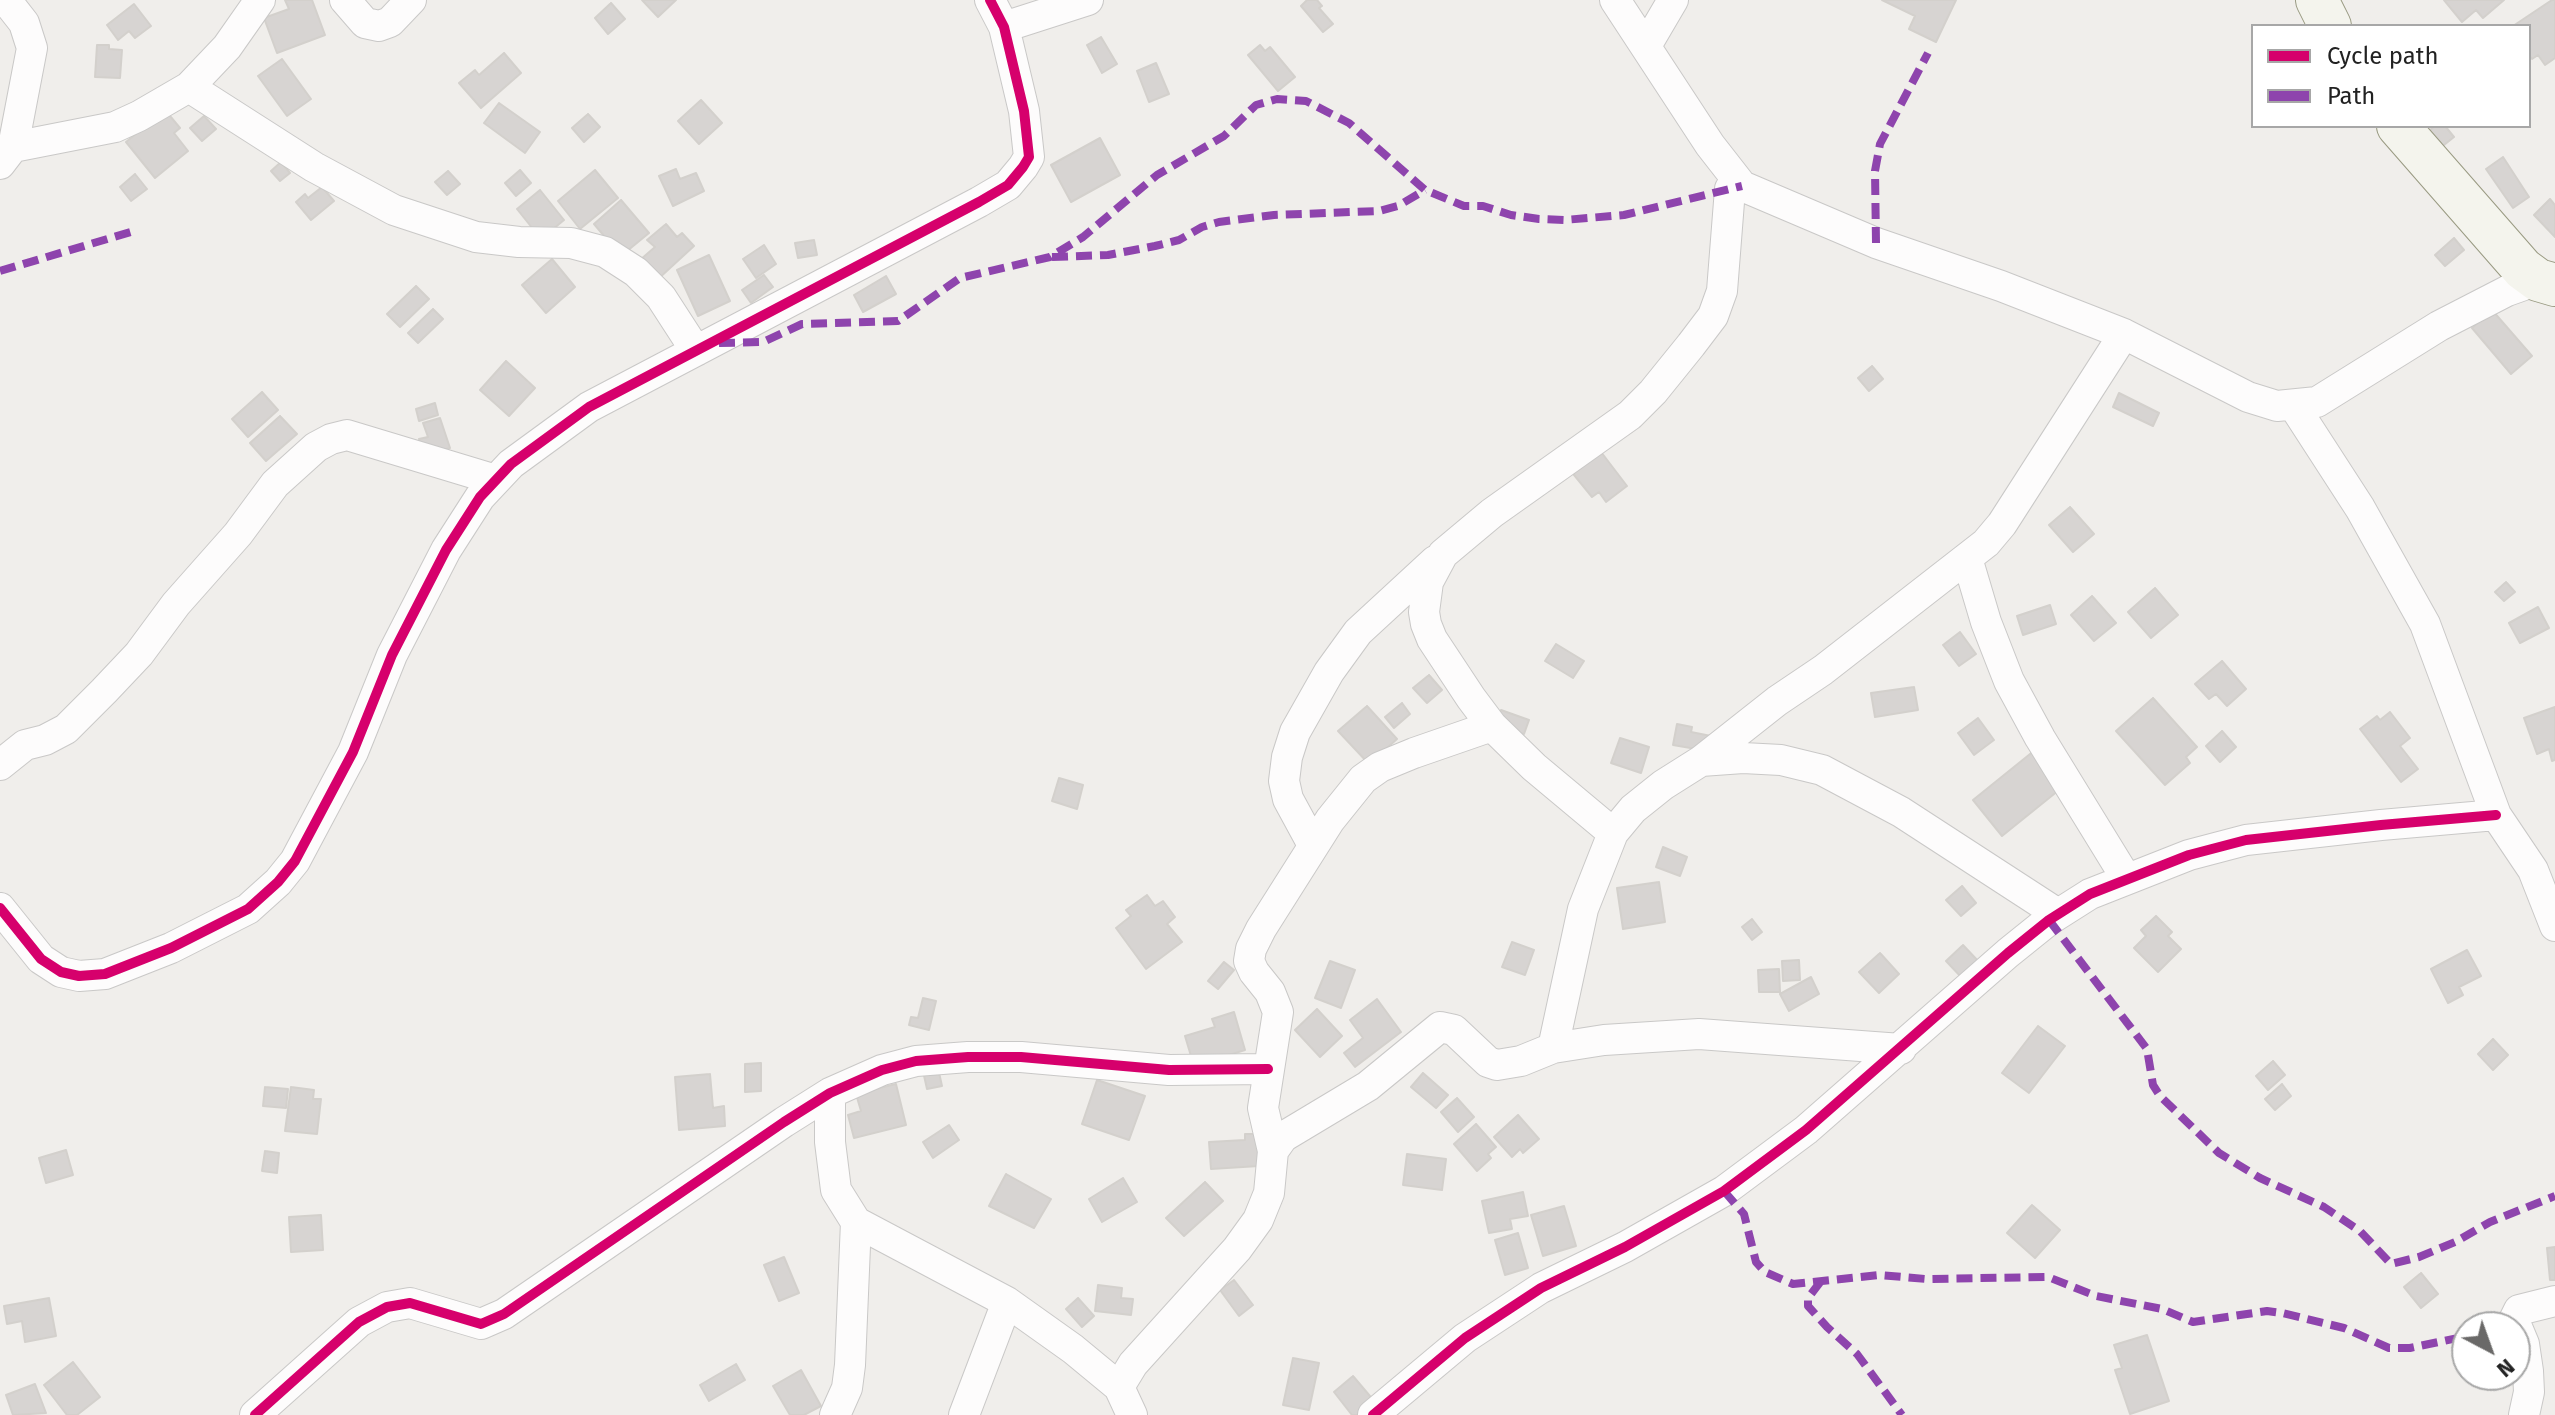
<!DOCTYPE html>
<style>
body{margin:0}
#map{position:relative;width:2555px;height:1415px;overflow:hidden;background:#f0eeeb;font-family:"Fira Sans",sans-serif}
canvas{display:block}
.legend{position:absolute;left:2251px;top:24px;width:280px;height:104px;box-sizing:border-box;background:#fff;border:2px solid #a7a7a7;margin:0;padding:10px 14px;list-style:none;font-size:24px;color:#222}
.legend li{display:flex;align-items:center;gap:16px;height:40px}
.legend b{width:40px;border:2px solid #a7a7a7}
.north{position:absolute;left:2451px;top:1311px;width:80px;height:80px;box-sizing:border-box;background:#fff;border:2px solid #a7a7a7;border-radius:50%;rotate:139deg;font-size:22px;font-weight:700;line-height:32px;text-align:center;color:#222}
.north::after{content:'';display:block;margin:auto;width:28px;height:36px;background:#6a6968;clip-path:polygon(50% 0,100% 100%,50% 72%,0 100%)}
</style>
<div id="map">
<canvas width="2555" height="1415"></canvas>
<ul class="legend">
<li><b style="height:10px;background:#d6006c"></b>Cycle path</li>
<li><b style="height:10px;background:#8e44ad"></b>Path</li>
</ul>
<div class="north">N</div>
</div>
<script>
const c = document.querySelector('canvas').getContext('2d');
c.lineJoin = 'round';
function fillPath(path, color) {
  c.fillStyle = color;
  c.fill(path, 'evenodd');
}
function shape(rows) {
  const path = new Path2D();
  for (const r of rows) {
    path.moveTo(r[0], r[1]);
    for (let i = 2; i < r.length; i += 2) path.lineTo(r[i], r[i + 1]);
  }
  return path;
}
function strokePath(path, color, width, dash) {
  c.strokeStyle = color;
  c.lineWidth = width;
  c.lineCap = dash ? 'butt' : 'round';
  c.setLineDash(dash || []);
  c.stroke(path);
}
const building = shape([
 [285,0,312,0,325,35,277,53,264,18,289,9,285,0],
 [642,0,676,0,658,17,642,0],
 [1307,0,1317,0,1322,6,1319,8,1333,24,1323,32,1301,6,1307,0],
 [1882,0,1956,0,1936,42,1909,29,1915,16,1882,0],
 [2444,0,2504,0,2483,18,2476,10,2462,22,2444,0],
 [2552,0,2555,0,2555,58,2545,65,2538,55,2532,59,2529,55,2529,26,2513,26,2552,0],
 [611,3,625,19,608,34,595,18,611,3],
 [134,4,151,26,135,38,129,31,118,40,107,25,134,4],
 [1101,37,1117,64,1102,73,1087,45,1101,37],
 [97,45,109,45,109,49,122,50,120,78,95,77,97,45],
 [1260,45,1265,51,1270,47,1295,77,1278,91,1248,55,1260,45],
 [504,53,521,73,481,108,459,83,475,70,479,75,504,53],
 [282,59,311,99,287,116,258,76,282,59],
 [1156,63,1169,94,1149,102,1137,71,1156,63],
 [701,100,722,123,699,144,678,121,701,100],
 [499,103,540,132,525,153,484,123,499,103],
 [165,110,180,128,174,133,188,151,155,178,126,142,165,110],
 [588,114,600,127,584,142,572,128,588,114],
 [204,116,216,129,202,141,190,128,204,116],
 [2435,126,2445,126,2454,137,2439,149,2426,133,2435,126],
 [1100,138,1120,175,1071,202,1051,165,1100,138],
 [2503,157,2529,197,2513,208,2486,169,2503,157],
 [281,162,290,173,280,181,271,171,281,162],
 [676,169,680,179,696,173,704,191,673,206,659,176,676,169],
 [520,170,531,183,516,196,505,183,520,170],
 [595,170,618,198,580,229,558,201,595,170],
 [448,171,460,184,447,195,435,182,448,171],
 [135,174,147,189,131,201,120,187,135,174],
 [322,187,334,201,311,220,296,202,305,194,308,198,322,187],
 [540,190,564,220,541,239,517,209,540,190],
 [2550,199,2555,205,2555,237,2534,215,2550,199],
 [621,200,649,233,621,256,594,224,621,200],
 [666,224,677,237,682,233,694,246,657,280,640,260,655,247,647,240,666,224],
 [2454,238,2464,250,2445,266,2435,255,2454,238],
 [814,240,817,255,798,258,795,243,814,240],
 [764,245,776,264,756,278,743,259,764,245],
 [709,255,730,301,698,316,677,270,709,255],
 [552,259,575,287,546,313,522,285,552,259],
 [764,275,773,287,751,303,742,290,764,275],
 [886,276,896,294,863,312,854,295,886,276],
 [416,286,429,299,400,327,387,314,416,286],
 [433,309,443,319,418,343,408,333,433,309],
 [2492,310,2532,356,2511,374,2472,328,2492,310],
 [506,361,535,388,509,416,480,390,506,361],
 [1872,366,1883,379,1869,391,1858,378,1872,366],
 [262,392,278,410,248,437,232,419,262,392],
 [2119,393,2159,413,2153,426,2113,407,2119,393],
 [435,403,438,415,419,421,416,409,435,403],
 [280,416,297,434,266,461,250,443,280,416],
 [440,418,450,448,424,456,419,439,428,437,423,423,440,418],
 [1598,448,1627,486,1606,502,1599,492,1592,497,1570,470,1598,448],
 [2070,507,2094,534,2073,552,2049,525,2070,507],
 [2506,582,2515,592,2504,601,2495,592,2506,582],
 [2155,588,2178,615,2151,638,2128,612,2155,588],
 [2092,596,2116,623,2094,641,2071,615,2092,596],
 [2050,605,2056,624,2023,635,2017,616,2050,605],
 [2538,607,2549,628,2520,643,2509,623,2538,607],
 [1960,632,1976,654,1959,666,1943,645,1960,632],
 [1556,644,1584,661,1573,678,1545,661,1556,644],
 [2222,661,2246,689,2227,706,2216,694,2209,699,2195,684,2222,661],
 [1429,675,1442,690,1427,703,1413,688,1429,675],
 [1914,687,1918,710,1875,717,1871,693,1914,687],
 [2153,698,2197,747,2186,757,2190,763,2165,785,2116,731,2153,698],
 [1402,703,1410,714,1394,728,1385,717,1402,703],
 [1367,706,1397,739,1369,764,1338,731,1367,706],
 [2555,707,2555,760,2552,761,2549,749,2537,754,2524,718,2555,707],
 [1501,710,1529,720,1524,734,1496,725,1501,710],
 [2390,712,2410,738,2400,746,2418,769,2401,782,2360,729,2377,716,2380,720,2390,712],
 [1978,718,1994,740,1974,755,1958,733,1978,718],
 [1677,724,1692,727,1691,732,1711,736,1708,751,1673,745,1677,724],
 [2222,731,2236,747,2220,762,2206,746,2222,731],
 [1620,738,1649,747,1641,773,1611,763,1620,738],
 [2035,750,2064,786,2002,836,1973,800,2035,750],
 [1059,778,1083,785,1077,809,1052,801,1059,778],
 [1663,847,1687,857,1680,876,1656,867,1663,847],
 [1659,882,1665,922,1623,929,1617,888,1659,882],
 [1962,886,1976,903,1961,916,1946,900,1962,886],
 [1147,895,1155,906,1163,901,1175,917,1167,924,1182,942,1146,969,1116,928,1131,916,1126,910,1147,895],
 [2156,916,2172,932,2168,936,2181,949,2158,972,2134,948,2146,936,2141,930,2156,916],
 [1752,919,1762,932,1752,940,1742,927,1752,919],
 [1512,942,1534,950,1525,975,1502,967,1512,942],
 [1963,945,1980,963,1963,979,1946,961,1963,945],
 [2467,950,2481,976,2459,987,2463,995,2448,1003,2431,969,2467,950],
 [1880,953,1899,974,1879,993,1859,972,1880,953],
 [1799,960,1800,980,1783,981,1782,961,1799,960],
 [1330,961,1355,970,1341,1008,1315,998,1330,961],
 [1224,962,1234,970,1218,989,1208,981,1224,962],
 [1779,969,1780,992,1759,992,1758,970,1779,969],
 [1811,977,1819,994,1789,1011,1780,994,1811,977],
 [923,998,936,1001,929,1030,909,1025,911,1017,918,1018,923,998],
 [1377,999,1401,1032,1355,1067,1344,1053,1363,1038,1350,1020,1377,999],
 [1317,1009,1342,1036,1320,1057,1295,1030,1317,1009],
 [1234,1012,1245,1050,1194,1066,1185,1036,1215,1027,1212,1019,1234,1012],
 [2038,1026,2065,1046,2029,1093,2002,1073,2038,1026],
 [2493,1039,2508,1055,2493,1070,2478,1054,2493,1039],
 [2273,1061,2285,1075,2268,1090,2256,1076,2273,1061],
 [761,1063,761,1091,745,1092,745,1064,761,1063],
 [938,1068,942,1086,927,1089,923,1071,938,1068],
 [1423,1073,1448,1095,1436,1108,1411,1087,1423,1073],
 [710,1074,713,1108,724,1106,725,1126,679,1130,675,1077,710,1074],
 [1097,1080,1145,1096,1129,1140,1082,1124,1097,1080],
 [896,1084,906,1125,854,1138,848,1115,861,1111,856,1094,896,1084],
 [2282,1084,2291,1096,2275,1110,2265,1099,2282,1084],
 [265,1087,288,1089,286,1108,263,1106,265,1087],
 [291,1087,314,1090,313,1099,321,1099,317,1134,285,1131,291,1087],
 [1457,1098,1474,1117,1458,1132,1441,1112,1457,1098],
 [1518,1115,1539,1139,1523,1153,1520,1149,1512,1157,1494,1137,1518,1115],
 [1476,1124,1496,1147,1488,1154,1491,1158,1477,1171,1454,1144,1476,1124],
 [949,1125,959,1140,933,1158,923,1142,949,1125],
 [1245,1134,1257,1134,1259,1166,1211,1169,1209,1142,1245,1140,1245,1134],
 [66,1150,73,1175,46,1183,39,1158,66,1150],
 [265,1151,279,1153,277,1173,262,1171,265,1151],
 [1407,1154,1446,1159,1442,1190,1403,1185,1407,1154],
 [1006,1174,1051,1199,1034,1228,989,1206,1006,1174],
 [1123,1178,1137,1202,1102,1222,1089,1199,1123,1178],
 [1205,1182,1223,1201,1184,1236,1166,1218,1205,1182],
 [1523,1192,1528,1216,1510,1219,1512,1229,1489,1233,1482,1201,1523,1192],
 [2032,1205,2060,1230,2035,1258,2007,1233,2032,1205],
 [1564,1206,1576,1246,1543,1256,1531,1215,1564,1206],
 [321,1215,323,1250,291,1252,289,1217,321,1215],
 [1518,1233,1528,1268,1505,1275,1495,1240,1518,1233],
 [2555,1247,2555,1280,2550,1280,2547,1248,2555,1247],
 [784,1257,799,1293,779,1301,764,1265,784,1257],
 [2421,1273,2438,1294,2421,1308,2404,1287,2421,1273],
 [1234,1280,1253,1305,1239,1316,1220,1290,1234,1280],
 [1098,1285,1122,1288,1121,1298,1133,1299,1131,1315,1095,1311,1098,1285],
 [49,1298,56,1336,25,1342,22,1321,7,1324,4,1306,49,1298],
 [1078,1298,1094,1316,1082,1327,1066,1309,1078,1298],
 [2147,1335,2169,1401,2130,1414,2115,1370,2122,1368,2114,1345,2147,1335],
 [1293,1358,1319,1363,1309,1410,1283,1405,1293,1358],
 [73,1362,100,1397,77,1415,67,1415,44,1385,73,1362],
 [736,1364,745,1380,709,1401,700,1385,736,1364],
 [801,1370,821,1406,804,1415,790,1415,773,1386,801,1370],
 [1353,1376,1375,1402,1360,1415,1352,1415,1334,1392,1353,1376],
 [35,1384,46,1413,13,1415,6,1395,35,1384]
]);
const street = shape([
 [345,0,365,23,379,26,390,22,411,0],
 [1615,0,1710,145,1742,186,1876,243,2001,286,2124,334,2248,397,2277,406,2317,402,2439,326,2507,291,2538,280],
 [1004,27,1088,0],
 [1646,46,1673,0],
 [189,87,314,167,394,210,476,237,519,242,571,243,605,252,636,272,661,297,696,351],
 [13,147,115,127,139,116,189,87,227,47,260,0],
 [0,164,13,147,32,48,24,23,6,0],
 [2294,406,2360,508,2425,624,2496,815,2533,870,2555,926],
 [1967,558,1986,622,2009,681,2040,738,2126,878],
 [1701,761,1743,758,1781,760,1822,770,1901,812,2058,914],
 [0,765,25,745,45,740,66,729,104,691,139,654,176,604,238,534,275,484,316,447,331,439,347,435,496,480],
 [1613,833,1534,767,1492,726,1471,698,1432,639,1426,624,1424,612,1428,582,1443,554,1492,513,1630,415,1653,392,1691,345,1713,316,1722,291,1730,189],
 [1313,845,1288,799,1284,781,1287,757,1295,732,1329,672,1358,632,1435,561],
 [0,908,41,959,61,972,79,976,105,974,171,948,248,909,278,882,295,861,353,752,392,655,446,550,480,497,511,464,589,407,979,202,1008,185,1023,167,1029,157,1024,111,1004,27,990,0],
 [1553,1048,1583,909,1613,833,1633,809,1663,785,1701,761,1777,701,1823,670,1986,543,2002,524,2124,334],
 [830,1093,830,1142,836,1190,856,1222,1007,1302,1073,1349,1119,1387],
 [1273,1151,1263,1108,1278,1012,1270,992,1254,972,1249,961,1251,949,1261,929,1330,820,1363,779,1380,767,1414,753,1492,726],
 [255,1415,359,1322,387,1307,410,1303,481,1324,504,1314,784,1122,830,1093,882,1070,916,1061,968,1057,1021,1057,1169,1070,1268,1069],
 [835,1415,847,1388,850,1365,856,1222],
 [964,1415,1007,1302],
 [1132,1415,1119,1387,1133,1364,1237,1249,1258,1220,1269,1193,1273,1151,1283,1137,1368,1086,1440,1027,1454,1030,1488,1062,1497,1065,1521,1061,1553,1048,1604,1040,1699,1034,1901,1049],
 [1373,1415,1465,1338,1541,1288,1625,1247,1724,1191,1806,1130,2008,953,2049,920,2090,894,2189,855,2246,840,2381,825,2496,815],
 [2524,1415,2529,1392,2528,1371,2524,1344,2514,1320,2519,1310,2555,1301]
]);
const secondary = shape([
 [2317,0,2330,26],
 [2398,126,2523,269,2538,280,2555,285]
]);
const quiet = shape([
 [1876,243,1875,171,1880,144,1928,53],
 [1052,257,1108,255,1155,246,1179,240,1202,227,1219,222,1274,215,1379,211,1398,206,1425,190],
 [0,271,134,231],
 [719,343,763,342,802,324,898,321,960,278,1050,257,1083,237,1157,175,1224,136,1256,105,1277,99,1306,101,1349,123,1425,190,1464,206,1483,206,1511,215,1539,219,1564,220,1624,215,1742,186],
 [2049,920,2147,1049,2153,1085,2160,1096,2219,1153,2260,1178,2324,1207,2360,1231,2391,1264,2419,1257,2455,1242,2490,1222,2555,1196],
 [1724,1191,1744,1214,1756,1262,1765,1272,1793,1284,1879,1275,1926,1279,2048,1277,2096,1296,2162,1309,2193,1322,2267,1311,2282,1313,2344,1328,2389,1348,2410,1348,2467,1336],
 [1821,1281,1808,1298,1808,1306,1827,1327,1857,1354,1902,1415],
 [2515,1328,2517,1328]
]);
const cycleway = shape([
 [0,908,41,959,61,972,79,976,105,974,171,948,248,909,278,882,295,861,353,752,392,655,446,550,480,497,511,464,589,407,979,202,1008,185,1023,167,1029,157,1024,111,1004,27,990,0],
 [255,1415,359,1322,387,1307,410,1303,481,1324,504,1314,784,1122,830,1093,882,1070,916,1061,968,1057,1021,1057,1169,1070,1268,1069],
 [1373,1415,1465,1338,1541,1288,1625,1247,1724,1191,1806,1130,2008,953,2049,920,2090,894,2189,855,2246,840,2381,825,2496,815]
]);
fillPath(building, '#d7d4d2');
strokePath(building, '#d3d0cc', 2);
strokePath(street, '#c9c8c7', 32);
strokePath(secondary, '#999a82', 44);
strokePath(street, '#fdfcfc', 30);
strokePath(secondary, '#f4f4ed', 42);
strokePath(quiet, '#8e44ad', 8, [16, 8]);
strokePath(cycleway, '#d6006c', 10);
</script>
